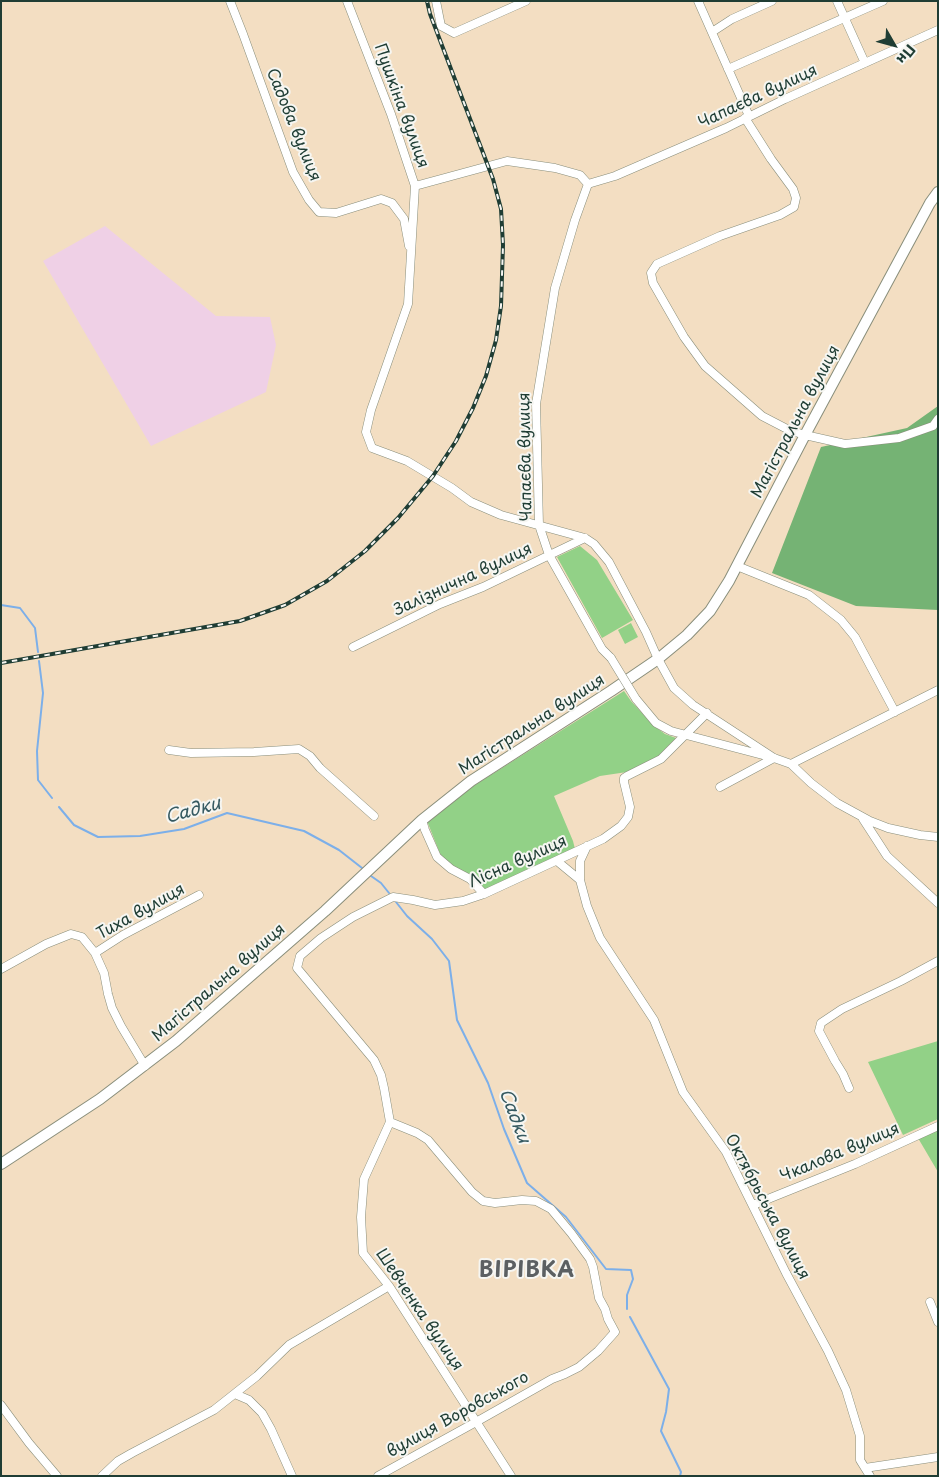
<!DOCTYPE html>
<meta charset="utf-8">
<style>
body{margin:0}
#map{position:relative;width:939px;height:1477px;overflow:hidden;background:#f3dec2;font-family:"Playpen Sans",sans-serif}
canvas{display:block}
.frame{position:absolute;inset:0;border:2px solid #1f3d34;pointer-events:none}
.north{position:absolute;left:869px;top:20px;width:50px;height:50px;-webkit-text-stroke:4px #f6f6f2;paint-order:stroke;rotate:128deg;font-size:14px;font-weight:700;line-height:20px;text-align:center;color:#1f3d34}
.north::after{content:'';display:block;margin:auto;width:18px;height:22px;background:#1f3d34;clip-path:polygon(50% 0,100% 100%,50% 72%,0 100%)}
</style>
<div id="map">
<canvas width="939" height="1477"></canvas>
<div class="frame"></div>
<div class="north">Пн</div>
</div>
<script>
const c = document.querySelector('canvas').getContext('2d');
c.lineJoin = 'round';
function fillPath(path, color) {
  c.fillStyle = color;
  c.fill(path, 'evenodd');
}
function shape(rows) {
  const path = new Path2D();
  for (const r of rows) {
    path.moveTo(r[0], r[1]);
    for (let i = 2; i < r.length; i += 2) path.lineTo(r[i], r[i + 1]);
  }
  return path;
}
function strokePath(path, color, width, dash) {
  c.strokeStyle = color;
  c.lineWidth = width;
  c.lineCap = dash ? 'butt' : 'round';
  c.setLineDash(dash || []);
  c.stroke(path);
}
function label(font, color, halo, rows, align = 'center') {
  c.font = font + ' "Playpen Sans",sans-serif';
  c.lineWidth = 4;
  c.setLineDash([]);
  c.textBaseline = 'middle';
  c.strokeStyle = halo;
  c.fillStyle = color;
  for (const [text, x, y, turn = 0] of rows) {
    c.save();
    c.translate(x, y);
    c.rotate((+turn || 0) * Math.PI / 180);
    c.textAlign = isNaN(turn) ? turn : align;
    if (halo) c.strokeText(text, 0, 0);
    c.fillText(text, 0, 0);
    c.restore();
  }
}
const built = shape([
 [105,226,216,316,270,317,276,345,266,392,151,446,43,261]
]);
const green = shape([
 [580,546,597,560,633,620,602,638,557,557],
 [631,623,638,637,625,644,618,630],
 [624,691,631,701,653,725,665,734,676,738,659,756,627,772,600,776,554,796,573,841,575,849,488,889,482,890,441,856,427,821,475,785],
 [938,1041,938,1119,903,1135,868,1062],
 [938,1130,938,1172,918,1138]
]);
const forest = shape([
 [938,406,938,610,856,606,772,573,821,447,907,428]
]);
const stream = shape([
 [1,605,20,608,35,628,38,652],
 [39,661,43,693,37,751,38,780,52,798],
 [59,807,74,825,98,837,140,836,184,829,227,813,304,831,339,850,362,868],
 [371,876,381,883,389,893],
 [396,902,407,916,432,939,449,961,457,1020,488,1083,504,1129,527,1183,566,1217,606,1269,631,1270,633,1279,627,1295,627,1309],
 [630,1317,669,1389,666,1412,661,1431,681,1472,680,1476]
]);
const minor = shape([
 [230,1,243,34,293,172,309,200,319,212,336,213,381,199,392,203,404,219,409,246],
 [347,1,391,114,415,186,408,304,371,410,366,432,372,448,407,461,452,488,471,502,501,515,585,538,594,544,609,562,646,632,658,659,674,688,693,705,774,758],
 [436,1,441,26,454,33,526,1],
 [698,1,749,116],
 [837,1,865,63],
 [712,32,732,19,772,1],
 [728,69,883,1],
 [745,118,771,159,793,189,796,198,794,207,780,215,720,236,657,264,651,273,653,283,684,337,705,366,762,416,789,430,805,435,845,444,899,438,933,426,938,419],
 [415,186,507,161,555,168,580,175,588,184],
 [737,566,809,595,841,620,855,637,895,712],
 [353,647,440,604,483,587,585,538],
 [611,658,602,649,549,555,539,525,536,404,555,288,575,220,588,184,615,176,726,128,785,99,938,30],
 [636,699,656,723,671,731,774,758,791,764,938,690],
 [169,750,191,753,254,752,299,749,310,756,320,768,374,816],
 [791,764,811,783,837,803,870,821,888,828,920,835,938,837],
 [720,787,774,758],
 [863,819,887,856,938,903],
 [422,820,425,830,437,857,451,869,470,879,484,894],
 [557,861,580,880,580,861,587,846],
 [580,880,587,906,600,938,654,1020,683,1092,726,1152,786,1273,828,1351,846,1390,860,1436,860,1460,870,1476],
 [95,953,123,935,199,895],
 [1,969,46,944,71,934,82,937,95,953,104,973,108,994,112,1008,121,1026,145,1066],
 [849,1088,843,1074,835,1061,819,1031,821,1023,842,1009,901,981,938,961],
 [753,1205,855,1164,938,1126],
 [930,1302,938,1322],
 [235,1394,249,1400,262,1413,271,1429,292,1476],
 [1,1405,29,1443,57,1476],
 [865,1468,938,1457],
 [102,1476,118,1461,132,1453,214,1410,257,1376,289,1345,389,1286],
 [378,1476,476,1422,552,1379,565,1374,579,1367,598,1351,615,1332,608,1319,605,1309,599,1298,593,1267,590,1259,571,1233,551,1209,536,1201,522,1200,495,1203,483,1201,472,1192,428,1140,417,1133,390,1122],
 [511,1476,389,1286,363,1253,361,1217,364,1179,390,1122,384,1088,381,1075,374,1060,297,968,300,956,321,938,353,917,393,897,413,900,435,905,463,901,484,894,603,839,621,826,628,817,630,807,624,782,624,778,627,776,661,759,707,713]
]);
const major = shape([
 [1,1164,100,1099,176,1041,325,911,422,820,471,781,611,691,658,659,687,635,710,611,729,581,805,435,930,203,938,192]
]);
const rail = shape([
 [1,663,240,621,285,605,327,581,365,551,398,518,433,476,456,441,473,408,486,376,496,340,501,306,503,245,501,209,493,179,430,14,427,1]
]);
const minorBridge = shape([
 [611,658,636,699]
]);
const streetNames = [
 ["Чапаєва вулиця",758,97,-25],
 ["Пушкіна вулиця",401,106,70],
 ["Садова вулиця",293,125,68],
 ["Магістральна вулиця",796,422,-62],
 ["Чапаєва вулиця",526,457,-91],
 ["Залізнична вулиця",463,580,-25],
 ["Магістральна вулиця",532,725,-33],
 ["Лісна вулиця",518,862,-24],
 ["Тиха вулиця",141,912,-29],
 ["Магістральна вулиця",219,983,-41],
 ["Чкалова вулиця",840,1153,-23],
 ["Октябрьська вулиця",767,1207,62],
 ["Шевченка вулиця",419,1310,56],
 ["вулиця Воровського",458,1415,-29]
];
const waterNames = [
 ["Садки",193,811,-15],
 ["Садки",514,1116,69]
];
const districtNames = [
 ["ВІРІВКА",527,1271]
];
fillPath(built, '#efd0e6');
fillPath(green, '#92d187');
fillPath(forest, '#75b374');
strokePath(stream, '#7cafe9', 2);
strokePath(minor, '#898e7b', 9);
strokePath(major, '#898e7b', 12);
strokePath(minor, '#fff', 8);
strokePath(major, '#fff', 10);
strokePath(rail, '#1f3d34', 4);
strokePath(rail, '#f6f6f2', 2, [5.5]);
strokePath(minorBridge, '#898e7b', 9, []);
strokePath(minorBridge, '#fff', 8);
label('16px', '#1f3d34', '#f6f6f2', streetNames);
label('italic 18px', '#365a61', '#f6f6f2', waterNames);
c.letterSpacing = '1px';
label('bold 21px', '#5c6062', '#f6f6f2', districtNames);
c.letterSpacing = '0px';
</script>
